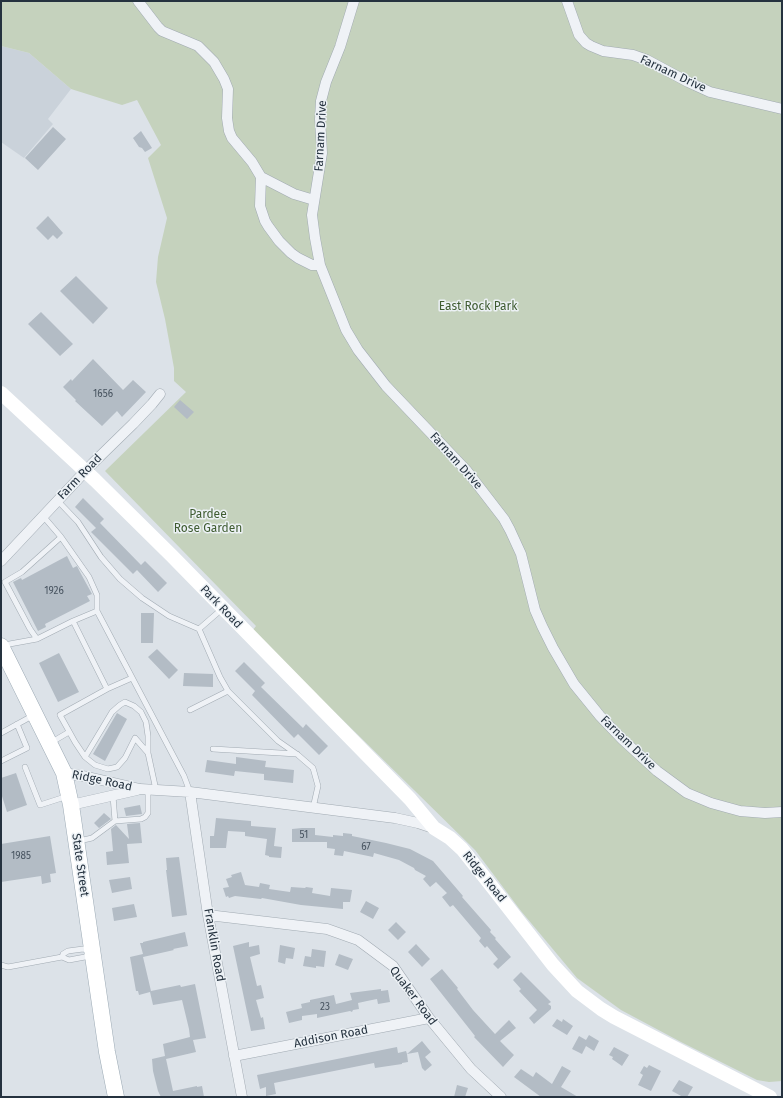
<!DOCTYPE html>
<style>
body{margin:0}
#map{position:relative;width:783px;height:1098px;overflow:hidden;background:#dce2e8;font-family:"Fira Sans",sans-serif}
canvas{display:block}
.frame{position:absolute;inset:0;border:2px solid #25323f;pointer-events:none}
</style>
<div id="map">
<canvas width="783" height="1098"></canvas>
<div class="frame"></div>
</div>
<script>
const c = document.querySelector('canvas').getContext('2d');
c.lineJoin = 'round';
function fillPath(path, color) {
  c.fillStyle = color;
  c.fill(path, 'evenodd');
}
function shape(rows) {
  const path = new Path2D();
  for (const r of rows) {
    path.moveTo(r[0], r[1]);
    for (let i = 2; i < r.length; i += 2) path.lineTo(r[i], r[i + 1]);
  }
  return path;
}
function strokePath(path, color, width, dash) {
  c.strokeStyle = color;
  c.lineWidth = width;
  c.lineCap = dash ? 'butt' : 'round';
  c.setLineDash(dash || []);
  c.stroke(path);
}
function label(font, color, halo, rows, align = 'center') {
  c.font = font + ' "Fira Sans",sans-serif';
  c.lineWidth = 3;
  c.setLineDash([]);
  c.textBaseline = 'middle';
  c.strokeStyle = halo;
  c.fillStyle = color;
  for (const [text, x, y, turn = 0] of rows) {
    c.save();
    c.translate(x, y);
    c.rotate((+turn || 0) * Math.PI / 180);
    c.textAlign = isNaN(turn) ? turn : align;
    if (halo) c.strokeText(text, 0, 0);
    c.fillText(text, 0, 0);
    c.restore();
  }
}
const built = shape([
 [1,46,29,53,71,89,48,119,53,124,24,158,1,142]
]);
const green = shape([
 [1,1,782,1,782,1081,769,1082,757,1080,681,1042,621,1010,577,978,521,911,475,850,294,672,253,630,256,626,105,471,186,392,174,381,174,368,165,319,156,282,158,257,167,218,148,158,161,145,137,100,122,105,71,89,29,53,1,46]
]);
const building = shape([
 [53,127,66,139,38,170,25,158],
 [141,131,152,148,145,152,142,148,139,147,133,138],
 [48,216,63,233,57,239,53,235,48,240,36,228],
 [76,276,108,308,93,324,60,291],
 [41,312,73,344,60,356,28,324],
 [93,359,123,390,133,380,146,392,122,417,117,411,102,426,75,401,76,400,63,387,71,379,72,381],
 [180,400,194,412,187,419,174,407],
 [83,498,104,519,100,523,141,565,145,561,167,583,158,592,137,570,133,574,91,532,96,528,75,507],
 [67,556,73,568,77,566,80,572,92,594,87,596,90,601,45,624,46,627,38,631,13,582,21,578,22,580],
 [141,613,154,613,153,643,141,643],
 [157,649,178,670,169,679,148,657],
 [59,653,79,692,58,702,39,663],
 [244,662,265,683,261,687,303,728,306,724,328,746,319,755,298,734,294,738,252,695,255,691,235,671],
 [184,673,213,674,213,687,183,686],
 [117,713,127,719,105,761,93,754],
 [236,757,266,761,265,767,294,770,293,783,264,780,264,774,235,771,234,776,205,772,207,760,236,764],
 [16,773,27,805,7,812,1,793,1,778],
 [140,805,142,814,126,816,124,808],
 [104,813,111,819,99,828,94,823],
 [216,818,251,821,251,826,276,828,274,846,282,847,281,858,269,857,269,856,265,855,267,839,245,836,245,832,228,831,226,848,210,848,210,836,214,836],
 [140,823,142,843,127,844,129,863,107,865,106,852,113,851,111,829,116,825,129,839,127,824],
 [302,828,315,828,315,835,333,837,333,835,343,836,343,833,352,834,352,836,386,843,410,849,433,861,463,896,462,897,491,930,490,932,496,938,495,939,511,957,498,969,493,964,498,959,487,946,485,948,479,941,481,938,453,905,450,907,442,897,447,893,436,882,430,887,423,879,426,876,415,870,414,868,399,860,374,853,373,857,344,851,343,856,334,855,335,849,327,848,327,842,292,842,292,829],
 [50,836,56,873,50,874,51,882,42,884,41,876,1,882,1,844],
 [179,857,187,915,172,917,166,870,167,870,166,858],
 [241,872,245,885,259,887,260,883,270,885,269,889,290,892,291,887,305,888,306,887,313,888,312,893,330,896,331,888,352,890,350,902,343,902,343,909,301,905,262,898,261,899,235,896,229,898,228,896,226,897,223,888,229,887,226,879,232,877,231,875],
 [130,877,132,889,112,893,109,880],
 [366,901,379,908,373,919,360,912],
 [134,904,137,917,114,921,112,908],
 [396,922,406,932,398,940,388,930],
 [185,932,188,946,173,949,174,950,143,957,151,991,180,985,181,987,195,984,206,1038,193,1040,196,1052,166,1059,173,1091,197,1086,197,1087,202,1086,204,1097,161,1097,158,1091,153,1071,152,1059,165,1056,163,1044,190,1037,189,1029,182,1000,153,1005,150,992,139,995,138,991,136,991,130,957,143,954,140,943,143,943,143,942],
 [249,942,249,947,259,945,260,954,250,957,257,986,261,985,264,998,256,1000,261,1018,263,1017,265,1029,251,1031,233,946],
 [416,944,430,959,422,967,408,952],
 [280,945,295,948,293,959,286,958,285,964,278,962],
 [312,949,326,951,324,967,316,966,316,968,303,966,305,956,311,957],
 [339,954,353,959,348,970,335,965],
 [442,969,458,988,457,989,473,1010,495,1034,509,1020,516,1028,500,1041,514,1055,503,1067,474,1037,475,1036,430,979],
 [521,972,551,1002,548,1004,551,1006,551,1009,534,1024,529,1018,537,1010,519,991,521,989,513,980],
 [381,989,381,991,388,990,390,1002,378,1004,377,999,367,1001,358,1003,359,1009,353,1010,352,1012,350,1011,317,1018,317,1014,302,1016,302,1020,289,1023,286,1012,302,1008,301,1004,310,1002,310,1000,334,995,336,1004,352,1000,350,993],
 [557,1019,562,1022,563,1019,573,1026,567,1035,552,1026],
 [589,1035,599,1041,594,1051,586,1046,582,1054,572,1049,579,1036,586,1040],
 [422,1041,431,1052,425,1057,432,1065,425,1071,422,1068,418,1052,407,1054,408,1062,402,1063,402,1064,375,1068,374,1063,274,1083,276,1094,266,1096,266,1087,260,1089,257,1075,397,1047,398,1053,406,1051,407,1054],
 [614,1047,629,1055,622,1066,612,1059,613,1057,609,1055],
 [649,1065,661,1071,651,1091,638,1085,643,1075,640,1073,644,1066,647,1068],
 [562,1066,571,1071,561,1087,578,1097,541,1097,514,1077,521,1069,533,1077,536,1072,552,1084],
 [679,1080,693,1087,687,1097,683,1097,672,1091],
 [457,1085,468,1088,465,1097,454,1097]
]);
const lane = shape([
 [57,500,78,522,101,557,120,579,142,598,169,616,199,629],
 [43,516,61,537,22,572,5,582,30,629,37,639,73,621,107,689,60,715,75,742,85,757,95,765,108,769,117,767,125,758,135,738,148,753,156,790],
 [61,537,89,577,97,595,97,611],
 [222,609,199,629,220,677,228,691,278,741,298,755,313,768,318,786,313,808],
 [73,621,97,611,184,776,190,792],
 [4,645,37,639],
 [107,689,132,678],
 [190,710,228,691],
 [1,733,34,715],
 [52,742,69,732],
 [213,749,297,754],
 [85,757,112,712,120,705,125,702,134,706,141,712,146,722,148,736,148,753],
 [1,761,27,748,17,724],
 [25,767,40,805,68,796],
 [113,796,115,821],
 [79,841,92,838,115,821,141,819,145,817,148,813,148,790],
 [1,965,8,967,62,957,69,960,85,957,92,952,83,949,68,951,63,954,62,957]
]);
const street = shape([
 [138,1,158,27,162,31,198,46,214,62,224,79,228,89,227,118,229,131,232,138,252,162,261,177,294,194,314,200],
 [354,1,340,47,326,82,321,101,320,119,322,153,312,215,315,238,320,265,346,330,358,350,386,386,467,471,504,519,510,530,521,554,535,610,542,626,553,648,574,684,600,716,622,739,657,771,687,793,711,803,740,811,765,813,782,812],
 [567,1,579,35,586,43,591,46,603,51,633,55,647,60,688,82,710,92,782,109],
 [261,177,260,206,265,221,268,226,279,241,291,253,298,258,312,265,320,265],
 [1,561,93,463,133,424,152,404,160,394],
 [64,773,88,777,140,789,190,792,395,818,418,823,433,828],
 [190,792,208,915,242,1097],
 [71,805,137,790],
 [208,915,327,929,358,940,393,966,429,1018,471,1069,501,1097],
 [234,1056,429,1018]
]);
const secondary = shape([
 [1,393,95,480,172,556,410,799,434,828,450,838,462,849,493,888,553,965,577,991,601,1009,614,1017,770,1097]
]);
const primary = shape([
 [1,646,64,773,71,805,107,1052,116,1097]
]);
const numberNames = [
 ["1656",103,394],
 ["1926",54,591],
 ["51",304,835],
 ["67",366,847],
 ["1985",21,856],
 ["23",325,1007]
];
const streetNames = [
 ["Farnam Drive",673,74,25],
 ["Farnam Drive",321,136,-87],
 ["Farnam Drive",456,461,48],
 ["Farm Road",80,477,-46],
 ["Park Road",221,607,46],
 ["Farnam Drive",628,743,44],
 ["Ridge Road",102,781,12],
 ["State Street",80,865,82],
 ["Ridge Road",484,877,51],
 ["Franklin Road",214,945,80],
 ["Quaker Road",413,996,53],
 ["Addison Road",331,1037,-11]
];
const parkNames = [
 ["East Rock Park",478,307],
 ["Pardee",208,515],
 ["Rose Garden",208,529]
];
fillPath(built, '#cad2da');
fillPath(green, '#c5d2bd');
fillPath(building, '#b3bcc5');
strokePath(lane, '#a1aab2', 6);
strokePath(street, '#a1aab2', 11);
strokePath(primary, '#9ba9b4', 17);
strokePath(lane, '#eff2f6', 5);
strokePath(street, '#eff2f6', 10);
strokePath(secondary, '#fff', 14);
strokePath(primary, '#fff', 16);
label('10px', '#485460', null, numberNames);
label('12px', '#25323f', '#ecf1f5', streetNames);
label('12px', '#3f5c31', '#ecf1f5', parkNames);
</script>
